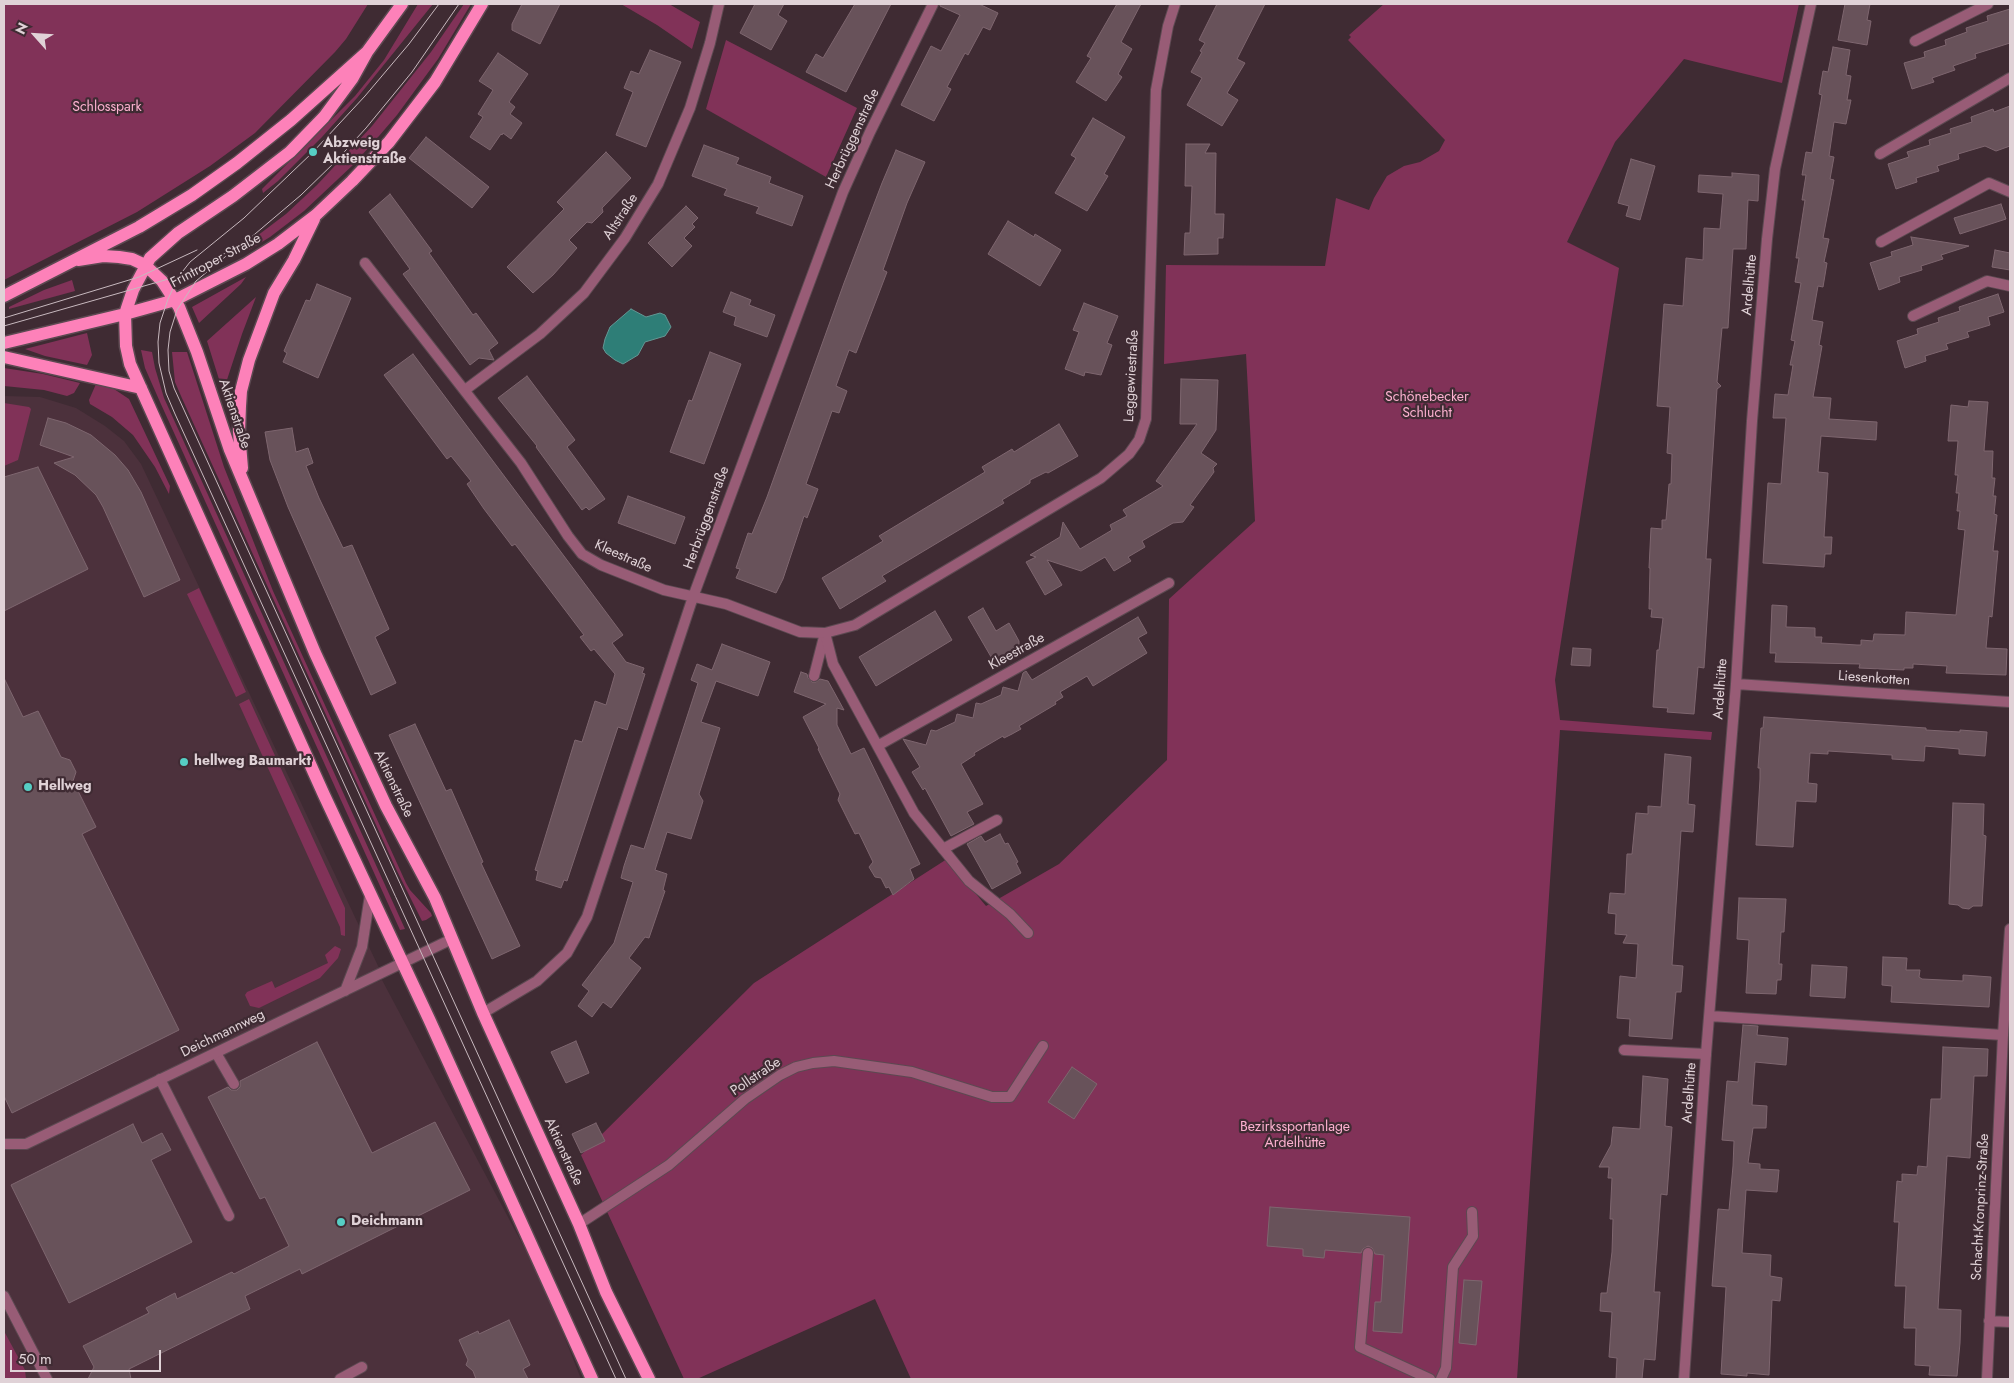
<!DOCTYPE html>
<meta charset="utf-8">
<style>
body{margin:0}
#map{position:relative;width:2014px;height:1383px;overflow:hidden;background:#3f2b33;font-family:Jost,sans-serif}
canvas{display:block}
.frame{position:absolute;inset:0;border:5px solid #e0d2d7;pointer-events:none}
.north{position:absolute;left:10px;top:10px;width:50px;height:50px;-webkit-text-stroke:4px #3f2b33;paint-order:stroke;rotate:296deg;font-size:14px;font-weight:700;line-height:20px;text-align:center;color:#e0d2d7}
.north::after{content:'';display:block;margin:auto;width:18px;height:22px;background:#e0d2d7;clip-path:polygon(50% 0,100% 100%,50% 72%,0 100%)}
.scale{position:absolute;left:10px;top:1350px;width:151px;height:22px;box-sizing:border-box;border:2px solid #e0d2d7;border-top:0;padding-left:6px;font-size:15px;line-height:18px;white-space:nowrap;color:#e0d2d7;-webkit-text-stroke:4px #3f2b33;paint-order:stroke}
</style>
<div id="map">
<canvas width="2014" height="1383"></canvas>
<div class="frame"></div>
<div class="north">N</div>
<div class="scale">50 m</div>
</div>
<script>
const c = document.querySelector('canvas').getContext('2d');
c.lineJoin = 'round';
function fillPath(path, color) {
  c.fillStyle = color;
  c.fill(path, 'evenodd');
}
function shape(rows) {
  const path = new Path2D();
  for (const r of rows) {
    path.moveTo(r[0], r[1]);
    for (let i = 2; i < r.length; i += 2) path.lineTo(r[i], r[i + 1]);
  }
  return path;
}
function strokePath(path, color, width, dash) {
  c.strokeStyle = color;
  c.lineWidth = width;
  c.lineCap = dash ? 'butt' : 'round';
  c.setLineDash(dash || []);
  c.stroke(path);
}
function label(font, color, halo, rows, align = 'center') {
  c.font = font + ' Jost,sans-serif';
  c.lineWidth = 4.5;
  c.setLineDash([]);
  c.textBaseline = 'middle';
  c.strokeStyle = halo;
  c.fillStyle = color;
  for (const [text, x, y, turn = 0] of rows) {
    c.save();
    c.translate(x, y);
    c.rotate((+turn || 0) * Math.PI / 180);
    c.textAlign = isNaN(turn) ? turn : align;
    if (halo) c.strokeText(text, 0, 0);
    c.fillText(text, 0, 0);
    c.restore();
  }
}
const built = shape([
 [4,396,40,397,76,408,105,426,124,441,141,464,379,968,249,1032,213,1047,153,1078,159,1084,345,995,382,980,543,1283,581,1379,350,1379,347,1373,336,1379,4,1379]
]);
const green = shape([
 [4,4,368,4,346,39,335,52,255,133,210,166,137,212,4,280],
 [418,4,433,4,357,98,322,137,278,181,263,193,262,189,355,96,384,60],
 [464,4,471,4,438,59,397,115,379,136,353,165,304,211,270,237,249,250,247,246,251,244,249,242,286,214,317,185,372,126,431,52],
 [621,4,669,4,700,22,692,49,657,25],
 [1384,4,1799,4,1782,83,1684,59,1615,142,1567,242,1619,268,1555,680,1560,720,1712,732,1711,740,1560,730,1517,1379,911,1379,875,1299,697,1379,684,1379,581,1155,754,983,947,859,986,906,1059,864,1167,760,1169,599,1255,521,1246,354,1164,364,1166,265,1325,266,1336,198,1369,210,1374,198,1387,176,1404,166,1420,162,1439,151,1445,140,1348,40,1351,37,1349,35],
 [726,40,857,108,826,177,706,109],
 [246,277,241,284,199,323,192,307],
 [72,280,75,291,9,309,9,307,44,290],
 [256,297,242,334,223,392,207,341],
 [87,333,92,355,87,365,45,356,25,349],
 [141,350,152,352,155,368,164,398,405,929,400,930,160,402,145,368],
 [172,352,187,352,224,467,273,591,406,883,410,890,431,913,432,916,426,920,422,921,397,871,181,396,175,382],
 [4,368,43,374,80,383,74,393,67,396,44,390,4,386],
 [96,384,114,389,129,399,170,486,169,494,155,467,133,435,112,417,90,404,89,400],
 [4,403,29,407,31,409,18,460,4,466],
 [199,588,246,692,236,697,187,594],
 [249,699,345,908,345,936,341,935,340,927,239,704],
 [335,946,341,949,338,958,320,978,259,1008,250,1006,245,995,247,992,272,981,275,988,328,963,325,955],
 [4,1331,25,1370,26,1379,4,1379]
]);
const water = shape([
 [631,309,646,317,660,313,665,315,671,327,665,336,645,342,638,355,623,364,615,360,606,353,603,348,605,339,610,327,631,309]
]);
const building = shape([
 [522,4,560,4,540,44,512,30,512,24,522,4],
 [755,4,784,4,778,15,787,21,771,50,740,33,755,4],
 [855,4,891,4,846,92,806,72,816,54,823,58,855,4],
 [940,4,979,4,998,13,990,30,983,27,968,55,965,53,947,87,951,89,934,121,901,105,931,46,941,51,960,15,940,6,940,4],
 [1117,4,1141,4,1121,42,1132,49,1118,74,1122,77,1106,101,1076,82,1091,58,1087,56,1117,4],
 [1217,4,1265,4,1237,59,1245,63,1227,93,1238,100,1222,126,1187,105,1202,78,1191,72,1202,52,1200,51,1205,43,1199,40,1217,4],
 [1845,4,1870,4,1867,20,1871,21,1867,45,1838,40,1845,4],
 [2010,9,2010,43,1975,54,1976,58,1953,66,1955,70,1932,78,1934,82,1912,89,1904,63,1925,57,1924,52,1946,45,1945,40,1967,32,1966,28,1988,21,1987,16,2010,9],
 [1833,47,1850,50,1846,75,1851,76,1847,100,1851,100,1846,124,1834,122,1829,156,1834,157,1830,179,1834,180,1823,238,1829,239,1824,262,1827,263,1823,287,1818,286,1812,320,1823,322,1819,345,1822,346,1813,397,1831,398,1829,419,1877,422,1876,440,1821,436,1818,472,1828,473,1824,537,1832,537,1831,554,1825,554,1824,567,1763,563,1768,483,1781,484,1786,418,1773,418,1775,394,1788,395,1793,365,1790,365,1795,341,1791,340,1801,283,1795,282,1799,258,1796,258,1805,200,1802,200,1806,175,1802,175,1806,152,1812,153,1822,95,1819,94,1823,71,1828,72,1833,47],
 [650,50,681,62,646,147,616,135,633,92,624,88,631,71,639,74,650,50],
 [498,53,528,74,509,102,515,107,510,114,522,123,511,139,503,133,502,135,501,134,490,150,470,137,483,117,478,114,493,90,479,81,498,53],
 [2010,106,2010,146,1996,151,1985,146,1958,154,1959,159,1937,166,1939,171,1916,178,1917,182,1896,189,1888,164,1909,157,1907,152,1930,145,1929,140,1951,133,1950,129,1972,122,1971,117,1993,109,1994,112,2010,106],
 [1093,118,1125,137,1104,174,1108,176,1087,211,1055,193,1076,158,1071,155,1093,118],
 [426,137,489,187,472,208,409,158,426,137],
 [1186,144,1210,144,1205,153,1216,153,1215,214,1224,214,1223,238,1218,238,1218,254,1184,255,1185,233,1190,233,1192,186,1185,186,1186,144],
 [704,145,739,158,736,164,771,177,769,183,803,196,792,226,756,213,759,207,724,195,727,189,692,176,704,145],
 [896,150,925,162,907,203,883,270,887,272,856,353,849,350,836,386,847,391,839,413,832,411,806,484,818,489,807,518,804,516,783,579,776,593,736,578,740,569,736,568,748,533,752,534,767,497,844,283,882,183,896,150],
 [606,152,631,178,602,208,603,212,592,223,587,222,569,240,577,248,553,275,533,293,507,267,564,209,557,202,606,152],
 [1631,159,1655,166,1640,220,1626,216,1629,206,1618,203,1631,159],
 [1732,173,1759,175,1758,201,1748,200,1746,249,1733,249,1728,328,1722,328,1717,382,1721,386,1717,389,1706,559,1711,559,1704,668,1698,667,1694,714,1667,712,1668,708,1653,707,1657,650,1659,650,1663,618,1651,617,1652,609,1649,609,1650,568,1649,568,1651,528,1662,529,1662,520,1666,520,1669,484,1671,484,1672,454,1667,453,1670,407,1657,406,1664,304,1683,306,1686,258,1703,260,1704,228,1720,229,1723,194,1698,192,1699,175,1732,177,1732,173],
 [390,194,432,251,429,253,473,315,476,313,498,343,489,350,494,360,479,358,470,365,403,274,410,269,369,212,390,194],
 [2001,204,2006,219,1960,234,1954,218,2001,204],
 [686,206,698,218,692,224,695,227,684,238,692,246,672,267,648,243,686,206],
 [1008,221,1034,237,1035,234,1061,250,1040,286,988,254,1008,221],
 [1911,237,1969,246,1941,255,1943,259,1921,266,1922,270,1899,277,1900,282,1879,290,1870,263,1892,256,1891,252,1913,245,1911,237],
 [1995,250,2010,253,2010,270,1992,267,1995,250],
 [317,284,351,298,318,378,283,362,287,353,284,351,306,300,310,301,317,284],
 [731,292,751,300,749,305,775,315,767,337,734,325,736,317,723,312,731,292],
 [1998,294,2004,312,1988,317,1990,325,1967,332,1969,337,1946,344,1948,349,1925,356,1926,361,1905,368,1897,341,1918,334,1917,329,1939,322,1938,318,1960,311,1959,307,1998,294],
 [1084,303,1118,316,1107,343,1112,345,1101,375,1085,372,1084,376,1065,369,1079,332,1073,330,1084,303],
 [710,352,741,364,704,464,670,452,689,400,692,401,710,352],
 [413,354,623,635,612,643,626,662,644,668,642,673,645,674,627,730,618,727,567,881,564,880,561,888,536,880,538,871,535,870,575,740,582,742,595,701,606,705,615,674,594,649,591,651,580,637,584,635,515,544,512,546,484,509,467,484,471,481,451,456,447,459,384,375,413,354],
 [527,376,575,440,567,447,605,499,589,510,586,507,582,510,536,447,537,446,498,398,527,376],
 [1181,379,1218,380,1216,430,1201,453,1217,464,1213,468,1214,472,1190,505,1194,507,1183,522,1173,523,1142,541,1145,547,1128,557,1131,561,1114,571,1105,557,1081,571,1047,560,1062,585,1045,595,1026,562,1036,557,1030,555,1060,537,1063,522,1080,549,1112,530,1110,525,1127,516,1123,510,1163,486,1156,481,1197,424,1180,424,1181,379],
 [1969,401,1988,402,1984,451,1993,451,1992,478,1995,478,1993,496,1996,496,1994,514,1997,515,1993,551,1998,551,1992,617,1989,616,1986,648,2007,649,2006,675,1946,673,1947,666,1913,664,1913,668,1904,668,1904,670,1859,668,1860,664,1775,662,1776,653,1770,653,1772,605,1787,606,1786,627,1815,628,1815,637,1822,637,1821,643,1841,644,1857,645,1861,645,1861,640,1873,641,1874,634,1905,635,1906,612,1956,615,1965,530,1958,529,1960,511,1957,511,1959,493,1956,493,1958,475,1955,475,1958,441,1948,441,1951,405,1968,407,1969,401],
 [48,418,66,423,91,435,115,455,128,470,141,492,180,580,144,597,103,507,96,495,75,475,54,463,74,457,40,445,48,418],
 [1059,424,1078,456,1048,473,1046,472,1030,480,1030,483,1002,500,1004,503,882,576,886,581,840,609,822,578,883,541,879,536,985,472,982,467,1012,449,1014,452,1059,424],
 [292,428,296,452,308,448,313,463,306,466,319,498,343,548,352,545,389,629,375,637,396,683,371,695,288,507,270,460,265,432,292,428],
 [38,467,88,569,4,611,4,477,38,467],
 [628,496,685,517,675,544,618,523,628,496],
 [983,608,996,631,1009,623,1019,641,1019,648,994,662,968,617,983,608],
 [935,611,952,640,876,686,859,657,935,611],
 [1138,617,1147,633,1138,638,1147,653,1093,686,1087,676,1060,692,1063,697,1055,702,1056,704,1019,726,1021,729,1012,734,1004,738,1003,736,974,753,975,755,961,764,983,804,967,812,974,824,951,836,925,788,923,790,912,772,920,767,903,739,926,745,931,730,936,731,955,722,957,714,973,718,976,703,981,704,1001,695,1003,687,1018,691,1023,673,1026,671,1032,680,1138,617],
 [722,644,770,662,758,696,716,681,701,722,720,728,699,794,703,801,691,839,667,832,655,870,667,874,663,890,665,891,649,938,645,937,629,958,641,968,611,1008,603,1002,592,1017,578,1006,589,991,582,985,614,943,633,882,621,878,624,866,631,845,644,849,698,683,691,680,697,664,712,670,722,644],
 [1573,648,1591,649,1590,666,1571,665,1573,648],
 [801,672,807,674,808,678,812,682,816,682,820,679,828,681,844,710,837,708,837,725,851,754,864,748,920,864,910,869,914,879,893,895,889,887,886,888,881,878,875,877,869,867,873,862,859,833,855,834,838,800,840,794,818,749,819,748,803,717,826,704,794,692,801,672],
 [4,678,23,717,38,711,61,757,70,760,76,772,73,781,96,827,82,834,179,1030,12,1113,4,1096,4,678],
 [1764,717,1926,728,1926,730,1960,732,1960,730,1987,732,1985,756,1959,754,1959,749,1925,746,1924,761,1892,759,1892,755,1828,751,1828,754,1810,753,1808,783,1817,784,1816,802,1796,801,1793,847,1756,845,1760,779,1760,768,1758,768,1761,728,1763,728,1764,717],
 [415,724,446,791,451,789,483,862,481,863,520,946,492,959,389,735,415,724],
 [1665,754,1691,757,1688,804,1695,805,1693,832,1681,831,1672,965,1683,966,1681,992,1676,992,1672,1039,1629,1036,1630,1019,1617,1018,1620,976,1636,978,1638,944,1623,943,1627,935,1615,934,1616,914,1608,913,1610,893,1625,894,1627,854,1632,854,1636,813,1648,814,1648,806,1661,807,1665,754],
 [1953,803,1984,804,1983,835,1986,836,1982,906,1973,906,1969,909,1962,908,1958,905,1949,904,1953,803],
 [1000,834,1005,844,1008,843,1018,862,1016,863,1021,873,992,889,967,844,981,836,985,842,1000,834],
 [1739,898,1786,899,1784,932,1781,932,1779,964,1782,964,1781,980,1777,980,1776,994,1746,993,1749,940,1737,939,1739,898],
 [1883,957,1907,958,1906,970,1920,970,1919,977,1922,979,1963,981,1963,975,1991,977,1989,1007,1891,1002,1892,986,1882,985,1883,957],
 [1812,965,1847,967,1845,998,1810,996,1812,965],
 [1743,1025,1758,1026,1757,1035,1788,1038,1786,1065,1755,1062,1752,1105,1767,1106,1766,1128,1753,1128,1748,1163,1760,1164,1760,1169,1779,1170,1777,1192,1746,1190,1742,1253,1771,1255,1770,1276,1782,1278,1780,1301,1772,1300,1769,1375,1747,1373,1747,1376,1721,1374,1726,1287,1712,1286,1718,1209,1729,1210,1733,1166,1734,1141,1722,1140,1727,1081,1738,1082,1743,1025],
 [576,1041,589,1073,566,1083,551,1052,576,1041],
 [317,1042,372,1153,435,1122,470,1190,302,1274,300,1269,245,1296,250,1309,129,1369,131,1379,88,1379,94,1367,83,1346,149,1313,146,1308,175,1293,177,1299,232,1272,234,1274,289,1246,265,1197,260,1199,208,1097,228,1087,231,1090,237,1090,240,1087,240,1081,317,1042],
 [1943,1047,1988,1049,1987,1076,1974,1076,1970,1158,1947,1156,1938,1309,1961,1310,1960,1343,1957,1376,1929,1375,1930,1366,1915,1365,1916,1328,1904,1328,1906,1286,1895,1286,1899,1222,1894,1222,1897,1181,1902,1182,1902,1174,1917,1175,1918,1166,1927,1167,1931,1099,1941,1099,1943,1047],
 [1072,1067,1097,1084,1074,1119,1048,1102,1072,1067],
 [1643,1076,1668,1079,1665,1126,1672,1127,1667,1195,1661,1194,1654,1292,1660,1292,1655,1360,1644,1359,1642,1379,1616,1379,1617,1358,1609,1357,1612,1312,1600,1311,1601,1293,1607,1293,1612,1252,1613,1219,1610,1219,1612,1178,1608,1178,1609,1167,1599,1167,1611,1145,1613,1127,1640,1129,1643,1076],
 [596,1123,605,1141,581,1153,572,1134,596,1123],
 [133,1124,142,1143,162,1133,171,1150,151,1160,192,1242,69,1303,11,1185,133,1124],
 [1270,1207,1410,1217,1402,1333,1373,1331,1375,1302,1381,1302,1384,1255,1375,1254,1372,1248,1368,1246,1363,1249,1361,1253,1325,1250,1324,1258,1303,1256,1303,1249,1267,1246,1270,1207],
 [1464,1280,1482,1281,1476,1345,1459,1343,1464,1280],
 [509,1320,530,1365,523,1369,528,1379,476,1379,473,1371,466,1365,468,1360,459,1340,478,1331,479,1334,509,1320]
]);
const lane = shape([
 [1915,41,1988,4],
 [1880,154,2010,78],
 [1881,242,1989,183,2010,192],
 [1913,316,1987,281,2010,286],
 [814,676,825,633],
 [943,849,997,820],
 [1624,1050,1706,1054],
 [216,1053,234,1084],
 [160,1079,229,1216],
 [579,1224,669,1165,745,1099,780,1075,796,1067,813,1063,834,1061,912,1072,992,1097,1010,1097,1043,1046],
 [1368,1253,1360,1347,1430,1379],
 [4,1296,47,1379],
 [1441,1379,1446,1368,1453,1267,1473,1236,1472,1212]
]);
const street = shape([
 [365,263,521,463,568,536,582,554,601,565,664,590,726,604,800,632,825,633,855,625,1101,478,1129,454,1139,440,1146,419,1156,90,1168,26,1175,4],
 [465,390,540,334,584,293,625,238,658,184,690,108,710,43,719,4],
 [825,633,833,664,914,813,969,881,1010,914,1028,933],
 [1736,684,2010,702],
 [879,745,1169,583],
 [345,991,362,947,370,895],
 [483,1013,537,981,567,953,587,917,693,597,843,192,870,132,933,4],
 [1710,1016,2003,1035],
 [4,1144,26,1144,452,939],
 [1989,1321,2010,1322],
 [340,1379,362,1367],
 [1684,1379,1706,1054,1736,684,1752,421,1767,239,1775,169,1811,4],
 [1987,1379,2003,1035,2010,929]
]);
const primary = shape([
 [367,52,352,79,324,117,290,152,233,196,178,233,150,258,133,290,125,314,126,346,130,364,324,795,429,1019,592,1379],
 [78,260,103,256,119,257,132,259,145,265,162,281,179,307,197,352,230,450,315,653,386,806,435,898,483,1013,579,1224,606,1292,649,1379],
 [4,296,139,227,192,195,237,163,291,120,367,52,402,4],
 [4,343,125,314,175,300,246,264,278,244,316,215,352,181,389,142,435,82,482,4],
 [4,357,141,388],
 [242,468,239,432,240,406,241,391,249,360,274,293,294,260,314,219]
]);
const tram = shape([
 [439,4,409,44,365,96,313,152,244,218,190,262,179,276,168,299,160,323,158,342,159,363,166,393,175,414,616,1379],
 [231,252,196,281,177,310,170,332,168,350,169,371,174,388,626,1379],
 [4,318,139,277,197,250],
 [4,326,179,276,242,245,301,195,336,161,366,128,412,72,459,4]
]);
const markers = [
 [313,152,5,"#56cec4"],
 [184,762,5,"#56cec4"],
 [28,787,5,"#56cec4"],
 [341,1222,5,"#56cec4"]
];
const parkNames = [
 ["Schlosspark",107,108],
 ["Schönebecker",1427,398],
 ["Schlucht",1427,414],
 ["Bezirkssportanlage",1295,1128],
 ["Ardelhütte",1295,1144]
];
const streetNames = [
 ["Herbrüggenstraße",853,139,-65],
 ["Altstraße",621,217,-57],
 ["Frintroper Straße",216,261,-28],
 ["Ardelhütte",1750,285,-85],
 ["Leggewiestraße",1132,376,-87],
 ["Aktienstraße",234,414,71],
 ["Herbrüggenstraße",707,518,-70],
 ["Kleestraße",623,557,24],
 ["Kleestraße",1017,652,-29],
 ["Liesenkotten",1874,679,4],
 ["Ardelhütte",1721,689,-86],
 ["Aktienstraße",393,784,64],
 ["Deichmannweg",223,1034,-26],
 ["Pollstraße",756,1077,-34],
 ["Ardelhütte",1690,1093,-86],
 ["Aktienstraße",563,1152,65],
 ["Schacht-Kronprinz-Straße",1981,1207,-87]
];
const poiNames = [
 ["Abzweig",323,144],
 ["Aktienstraße",323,160],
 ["hellweg Baumarkt",194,762],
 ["Hellweg",38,787],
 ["Deichmann",351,1222]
];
fillPath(built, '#4c313c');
fillPath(green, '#813258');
fillPath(water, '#2e7e77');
strokePath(water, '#639794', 1);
fillPath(building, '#68525a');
strokePath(building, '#7e666f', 1);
strokePath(lane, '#5c4951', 12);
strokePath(street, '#5c4951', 12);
strokePath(primary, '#5c4951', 15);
strokePath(lane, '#985c76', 10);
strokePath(street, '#985c76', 10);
strokePath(primary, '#fd81b9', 12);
strokePath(tram, '#c8b9bf', 1);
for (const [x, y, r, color] of markers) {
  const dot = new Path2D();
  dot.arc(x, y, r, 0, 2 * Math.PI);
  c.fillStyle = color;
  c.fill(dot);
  strokePath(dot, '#3f2b33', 2);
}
label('14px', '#fdb1d0', '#3f2b33', parkNames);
label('14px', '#e0d2d7', '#3f2b33', streetNames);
label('bold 14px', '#e0d2d7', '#3f2b33', poiNames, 'left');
</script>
